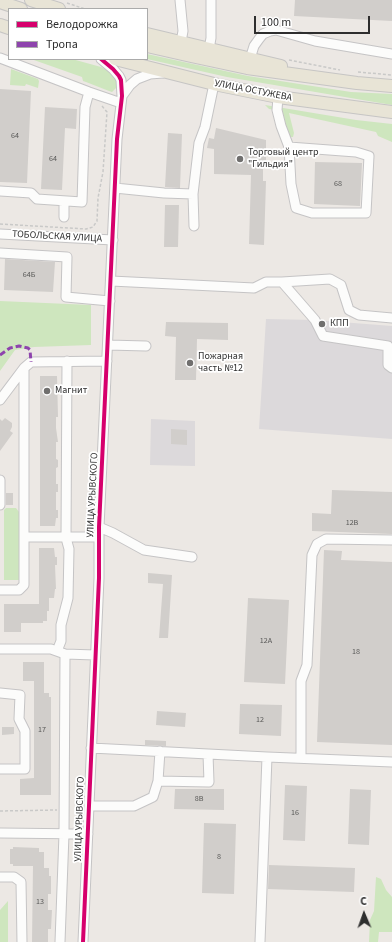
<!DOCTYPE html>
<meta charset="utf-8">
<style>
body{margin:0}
#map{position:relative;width:392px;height:942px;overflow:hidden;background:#ece8e4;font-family:"Source Sans 3",sans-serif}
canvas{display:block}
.legend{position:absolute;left:8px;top:8px;width:140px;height:52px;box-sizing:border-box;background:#fff;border:1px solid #ababab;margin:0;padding:5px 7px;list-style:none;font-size:12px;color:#2e2e2e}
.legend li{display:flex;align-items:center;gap:8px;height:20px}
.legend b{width:20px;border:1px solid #ababab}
.north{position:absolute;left:344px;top:894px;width:40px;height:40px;-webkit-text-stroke:3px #fff;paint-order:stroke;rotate:358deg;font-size:11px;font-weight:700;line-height:16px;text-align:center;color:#2e2e2e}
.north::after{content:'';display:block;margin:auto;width:14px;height:18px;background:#2e2e2e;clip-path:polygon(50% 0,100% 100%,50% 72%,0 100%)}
.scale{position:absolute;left:254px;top:16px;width:116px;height:18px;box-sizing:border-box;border:2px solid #2e2e2e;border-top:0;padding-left:5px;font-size:12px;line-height:14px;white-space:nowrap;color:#2e2e2e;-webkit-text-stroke:3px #fff;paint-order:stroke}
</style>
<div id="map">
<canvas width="392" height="942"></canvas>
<ul class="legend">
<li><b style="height:5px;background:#d6006c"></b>Велодорожка</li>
<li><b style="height:5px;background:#8e44ad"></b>Тропа</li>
</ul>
<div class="north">С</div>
<div class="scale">100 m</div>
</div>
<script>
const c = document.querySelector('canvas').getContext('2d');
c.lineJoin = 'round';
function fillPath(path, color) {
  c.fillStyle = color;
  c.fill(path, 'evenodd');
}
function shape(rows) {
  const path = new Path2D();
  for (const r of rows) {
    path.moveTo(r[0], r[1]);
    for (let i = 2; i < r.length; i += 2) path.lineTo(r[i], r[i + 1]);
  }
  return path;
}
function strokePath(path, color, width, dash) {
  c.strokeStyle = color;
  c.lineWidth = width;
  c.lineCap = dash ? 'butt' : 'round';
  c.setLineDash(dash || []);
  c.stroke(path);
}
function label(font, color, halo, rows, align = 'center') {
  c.font = font + ' "Source Sans 3",sans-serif';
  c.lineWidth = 3.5;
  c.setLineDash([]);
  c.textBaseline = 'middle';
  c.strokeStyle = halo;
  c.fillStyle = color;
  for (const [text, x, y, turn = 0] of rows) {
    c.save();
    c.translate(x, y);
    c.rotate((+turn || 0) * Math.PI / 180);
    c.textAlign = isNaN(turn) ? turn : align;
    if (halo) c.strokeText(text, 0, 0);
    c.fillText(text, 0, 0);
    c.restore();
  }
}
const industrial = shape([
 [266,319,315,320,392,326,392,439,259,429],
 [151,419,195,421,195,466,150,465]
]);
const green = shape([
 [147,54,248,76,351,92,392,94,392,105,227,77,147,59],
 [31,59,72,59,101,67,111,72,117,80,117,87,112,92,109,91,86,82,83,81,82,77],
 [11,69,38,79,39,81,38,88,26,84,25,86,10,85],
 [265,105,356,120,392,124,392,142,378,136,376,132,289,113,294,133,293,137,291,137,289,135,281,111,269,109],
 [0,301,91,305,91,345,34,347,15,350,0,371],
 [6,508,16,508,19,512,20,580,4,580,4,510],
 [376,877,381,879,386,890,392,897,392,932,379,932,378,942,369,942,370,920,374,911],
 [8,901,8,942,0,942,0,910]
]);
const building = shape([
 [295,0,392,0,392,21,294,16],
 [0,89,31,91,27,183,0,182],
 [45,107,77,109,76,129,65,128,62,190,41,189],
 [216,128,266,140,266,168,263,168,263,181,266,181,264,245,249,244,251,175,214,174,214,149,207,148,209,138,214,139],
 [168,133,182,134,180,188,165,187],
 [315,162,362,163,360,206,314,204],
 [165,205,179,205,178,247,164,247],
 [5,259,55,262,53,292,4,290],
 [166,322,228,323,228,340,197,339,196,380,175,380,176,337,165,336],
 [40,376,57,376,58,417,56,417,56,428,58,442,56,442,56,459,58,460,58,467,56,468,56,484,58,484,58,492,56,492,56,510,58,510,58,518,56,518,55,526,40,526],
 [5,418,12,423,12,427,10,431,13,433,0,451,0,419,2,421],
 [171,429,187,430,187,445,171,444],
 [332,490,392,492,392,534,312,531,312,513,331,514],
 [6,493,13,493,13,505,6,505],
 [39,548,54,548,55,557,57,557,57,565,55,565,56,589,55,589,54,598,49,598,49,611,47,611,47,621,43,621,43,623,21,623,21,632,4,632,4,604,39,604],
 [324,550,342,551,341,560,392,562,392,745,317,742],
 [148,573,172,575,168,638,159,638,163,584,148,583],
 [248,598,289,600,285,684,244,682],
 [23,662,44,662,44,693,49,693,49,697,51,697,51,795,20,795,20,779,34,778,34,681,23,681],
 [240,704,282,705,281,736,239,734],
 [157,711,186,713,185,727,156,725],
 [2,727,14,727,14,734,2,735],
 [145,740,166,741,166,746,145,745],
 [285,785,307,786,305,841,283,840],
 [175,789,224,789,224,810,174,809],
 [350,789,371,790,369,845,348,844],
 [204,823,236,824,234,894,202,893],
 [13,847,39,848,39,852,44,852,44,868,49,868,49,876,51,876,51,894,48,894,48,910,52,910,51,929,48,929,48,942,32,942,33,866,13,866,13,864,10,864,10,849,13,849],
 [269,865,355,868,354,892,268,889]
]);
const path = shape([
 [67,3,85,9],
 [289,60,340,70],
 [358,72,392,75],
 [0,224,86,229,93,227,97,221,98,198,103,172,107,112,102,106],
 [0,811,57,810]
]);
const minor = shape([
 [180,0,183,31,181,42],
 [209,49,211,38,211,0],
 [0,58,89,92,121,103],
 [250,59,254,46,259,39,263,34,270,31,276,30,315,41,392,54],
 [122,96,130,85,137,79,150,74,163,73],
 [278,97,277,110,281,126,289,147,291,184,296,208,312,213,366,213,369,156,356,152,289,147],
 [115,188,164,193,193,194],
 [0,191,31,193,37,199,82,202,85,107,89,92],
 [64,201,64,217],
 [194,226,193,194,199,143,205,127,214,84],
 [0,234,113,240],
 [0,253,67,257,66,297,110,301],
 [111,281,254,288,266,282,282,282,315,320,323,336,388,346,388,365,392,368],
 [282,282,330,279,341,285,349,310,359,315,392,318],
 [108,345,146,346],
 [0,400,24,368,31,362,107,361],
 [0,505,0,480],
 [99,527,113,533,144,550,192,557],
 [25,537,99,537],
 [0,590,19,590,24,585,24,368],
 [0,649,51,649,65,654,95,655],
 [57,651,61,641,61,625,68,598,69,549,66,538,67,361],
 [0,693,20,695,19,719,25,731,25,769,0,769],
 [91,748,267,757,392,762],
 [301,758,301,681,307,665,312,555,317,544,326,539,392,540],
 [158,781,209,782,208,754],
 [89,806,134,806,153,797,158,781,160,751],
 [0,833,88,834],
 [0,877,14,877,21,882,22,942],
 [60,942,64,834,65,654],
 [83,942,99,578,99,527,117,139,122,96,121,80,119,76,113,69,101,59],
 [260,942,267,757]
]);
const major = shape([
 [31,0,59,9],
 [0,2,21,9],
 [0,25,9,28],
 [147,34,281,66],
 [147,46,191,56,247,68,357,83,392,86],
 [115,59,214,84,278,97,392,112]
]);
const quiet = shape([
 [0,355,10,348,19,346,28,348,30,350,31,362]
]);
const cycleway = shape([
 [83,942,99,578,99,527,117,139,122,96,121,80,119,76,113,69,101,59]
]);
const markers = [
 [240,159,4,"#706f6e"],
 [322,324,4,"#706f6e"],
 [190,363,4,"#706f6e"],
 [47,391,4,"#706f6e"]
];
const numberNames = [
 ["64",15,136],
 ["64",53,159],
 ["68",338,184],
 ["64Б",29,275],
 ["12В",352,523],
 ["12А",266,641],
 ["18",356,652],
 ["12",260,720],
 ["17",42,730],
 ["8В",199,799],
 ["16",295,813],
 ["8",219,857],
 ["13",40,902]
];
const streetNames = [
 ["УЛИЦА ОСТУЖЕВА",253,91,11],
 ["ТОБОЛЬСКАЯ УЛИЦА",57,237,3],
 ["УЛИЦА УРЫВСКОГО",93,495,-87],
 ["УЛИЦА УРЫВСКОГО",80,819,-88]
];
const poiNames = [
 ["Торговый центр",248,153],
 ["\"Гильдия\"",248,165],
 ["КПП",330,324],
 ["Пожарная",198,357],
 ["часть №12",198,369],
 ["Магнит",55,391]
];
fillPath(industrial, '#dcd9db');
fillPath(green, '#cee6be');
fillPath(building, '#d1cecb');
strokePath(minor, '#c5c4c5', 11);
strokePath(major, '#c6c5c4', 14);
strokePath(path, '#c9c9c8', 1.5, [3, 2]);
strokePath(minor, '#fcfcfb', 9);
strokePath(major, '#e8e4d6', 12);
strokePath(quiet, '#8e44ad', 3, [6, 3]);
strokePath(cycleway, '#d6006c', 4);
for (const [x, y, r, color] of markers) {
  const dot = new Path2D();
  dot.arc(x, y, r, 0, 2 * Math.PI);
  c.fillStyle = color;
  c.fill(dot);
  strokePath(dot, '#fff', 1.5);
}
label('8px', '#585857', null, numberNames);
label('10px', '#2e2e2e', '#fff', streetNames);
label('10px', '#2e2e2e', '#fff', poiNames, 'left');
</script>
